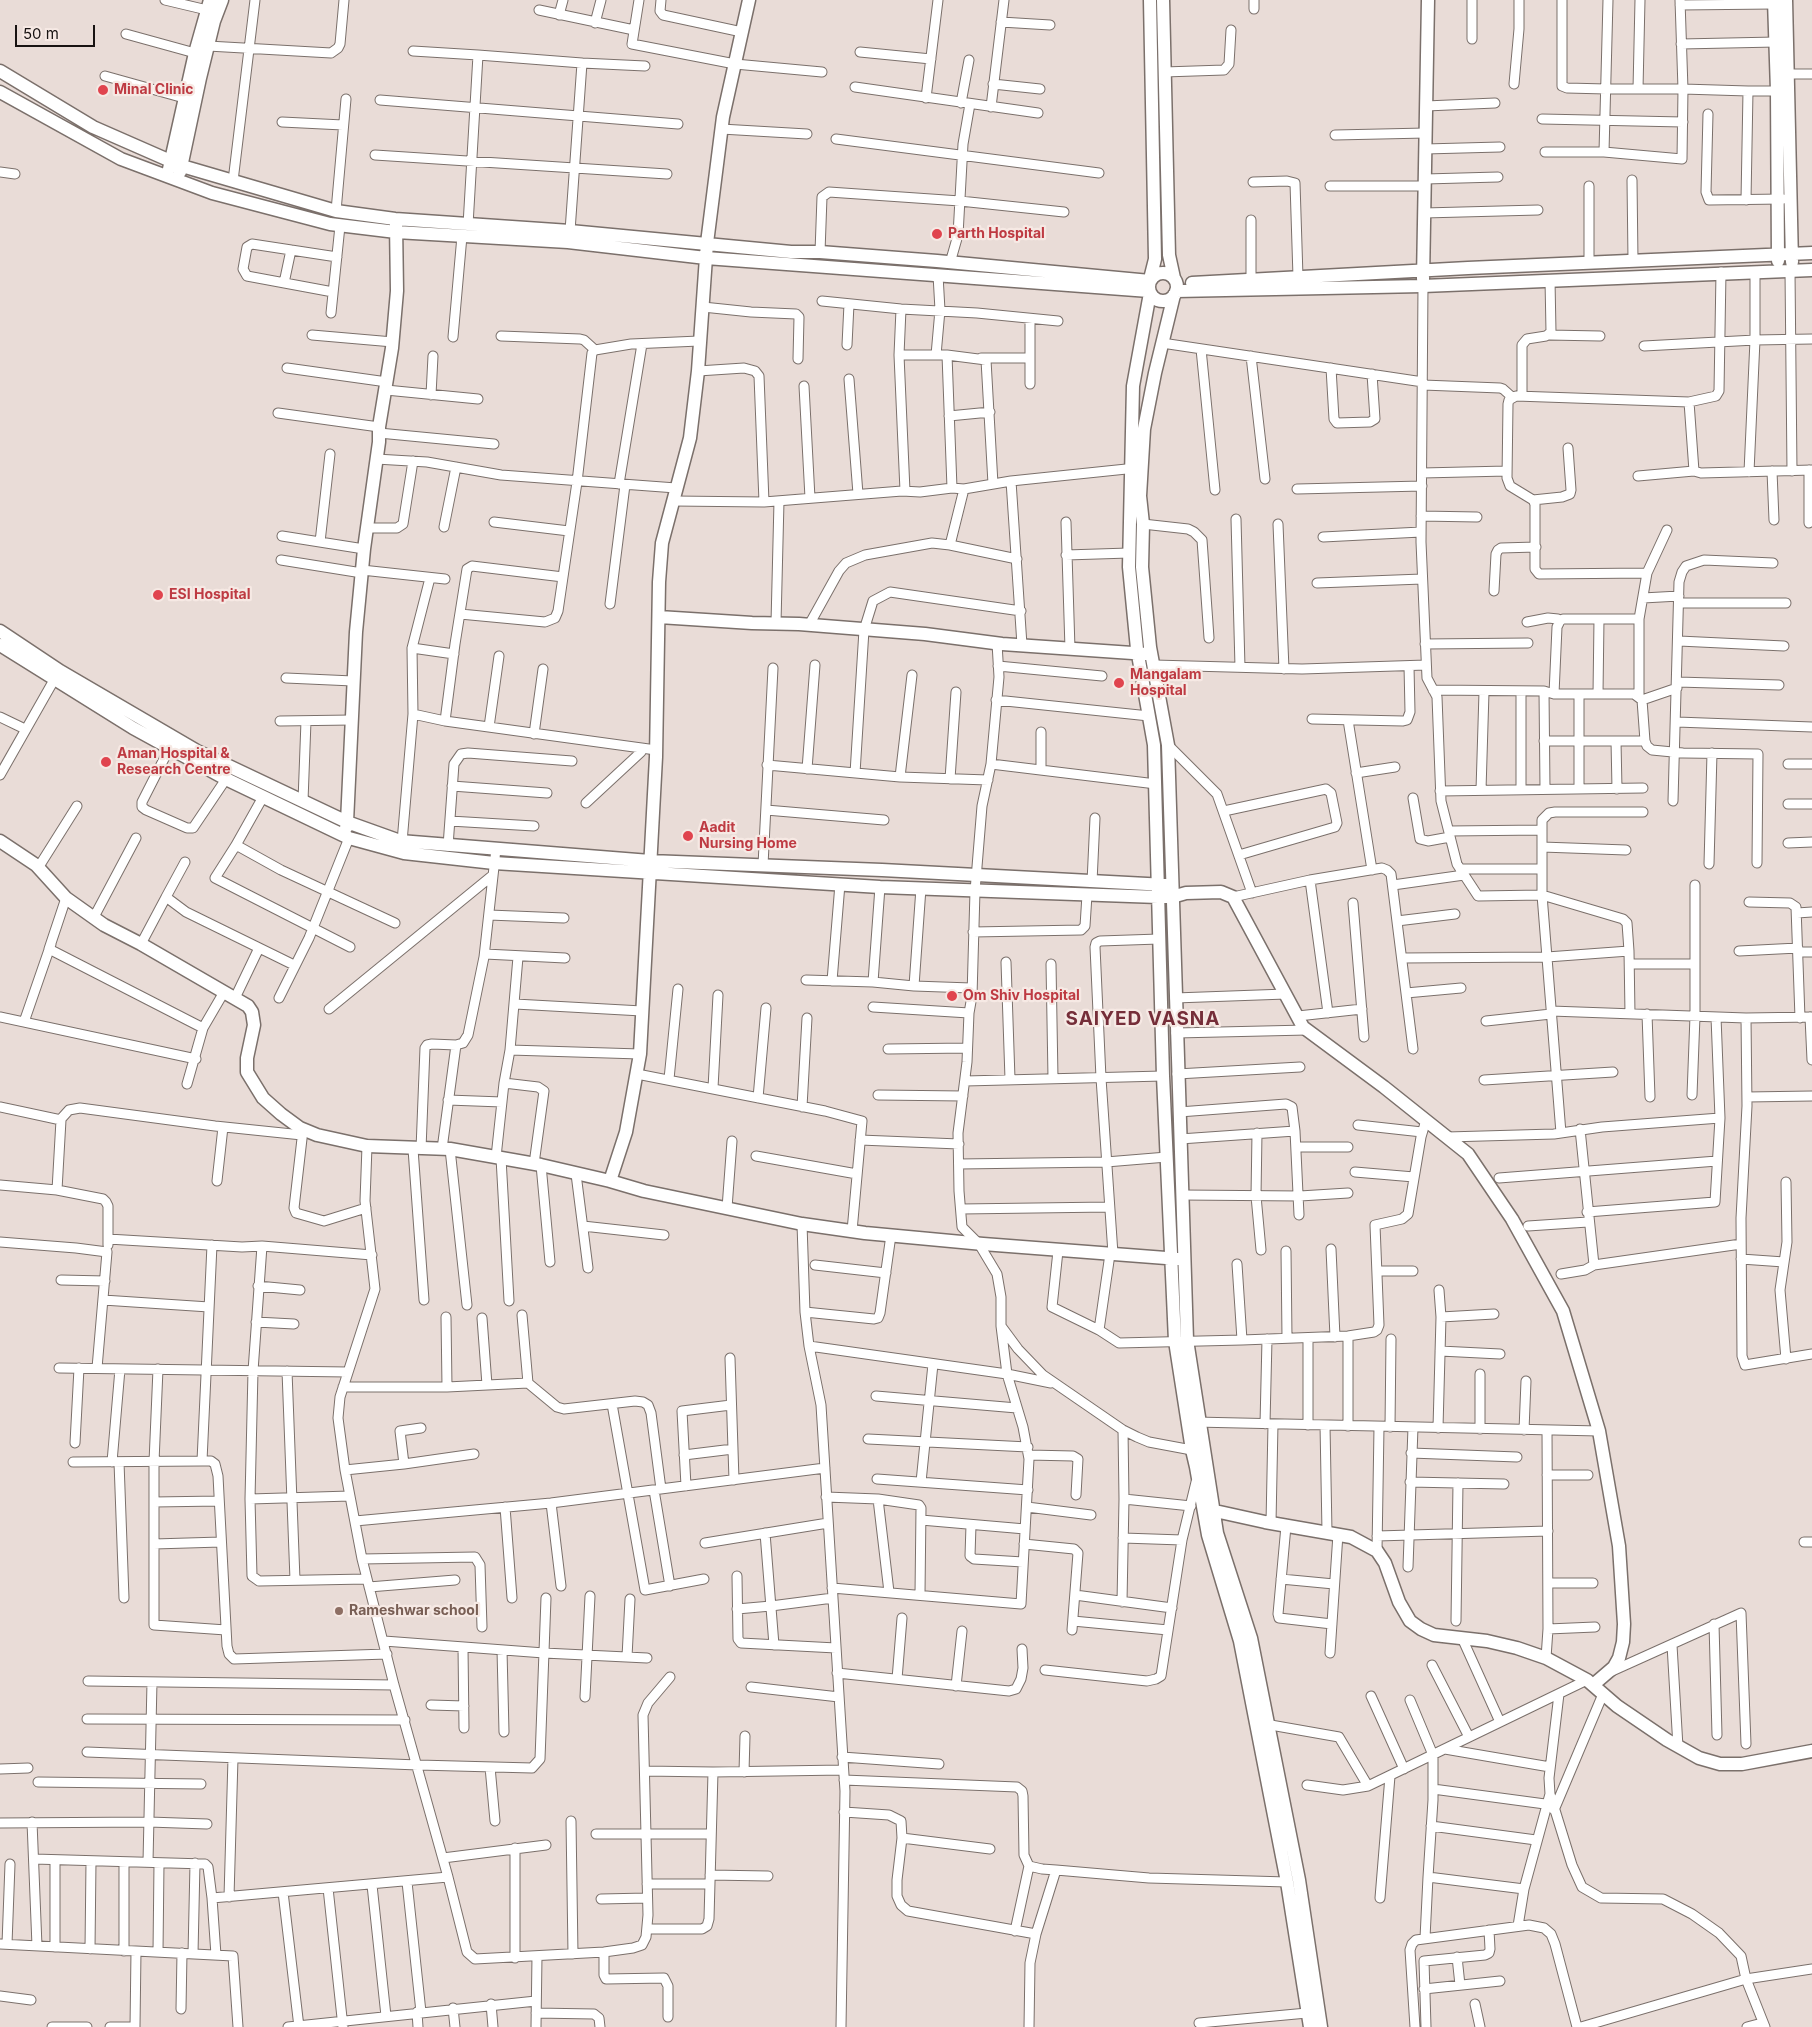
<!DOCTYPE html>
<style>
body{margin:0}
#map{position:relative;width:1812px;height:2027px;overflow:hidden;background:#e9dcd7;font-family:Inter,sans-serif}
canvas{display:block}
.scale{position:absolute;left:15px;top:25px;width:80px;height:22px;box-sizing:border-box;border:2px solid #181312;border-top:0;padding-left:6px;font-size:15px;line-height:18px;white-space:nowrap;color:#181312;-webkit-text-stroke:4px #f6e9e4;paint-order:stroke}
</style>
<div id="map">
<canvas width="1812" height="2027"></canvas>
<div class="scale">50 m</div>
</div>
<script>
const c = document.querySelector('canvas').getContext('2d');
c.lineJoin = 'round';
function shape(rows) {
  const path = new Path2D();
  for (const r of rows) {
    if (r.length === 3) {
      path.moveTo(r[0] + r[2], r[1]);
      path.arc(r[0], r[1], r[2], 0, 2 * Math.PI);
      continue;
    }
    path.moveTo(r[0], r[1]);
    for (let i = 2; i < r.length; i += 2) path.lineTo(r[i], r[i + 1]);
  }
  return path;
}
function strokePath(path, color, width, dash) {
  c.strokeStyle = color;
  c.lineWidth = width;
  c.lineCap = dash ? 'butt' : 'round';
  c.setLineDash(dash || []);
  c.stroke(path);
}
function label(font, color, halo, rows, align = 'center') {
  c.font = font + ' Inter,sans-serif';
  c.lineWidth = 4.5;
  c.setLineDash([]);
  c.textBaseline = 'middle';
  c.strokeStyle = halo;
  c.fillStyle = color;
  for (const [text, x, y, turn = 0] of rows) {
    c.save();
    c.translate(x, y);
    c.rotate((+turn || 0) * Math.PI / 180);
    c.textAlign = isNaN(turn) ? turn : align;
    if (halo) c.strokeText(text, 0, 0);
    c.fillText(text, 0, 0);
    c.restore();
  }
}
const street = shape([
 [165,0,207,10],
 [639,0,632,44,735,64,822,72],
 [661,0,660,11,663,15,742,32],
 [1472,0,1472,39],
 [1680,0,1683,89,1748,91,1746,200],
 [1680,5,1774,4],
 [1254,9,1254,0],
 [539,10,634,30],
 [559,15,563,0],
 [1001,22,1050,25],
 [595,23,601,0],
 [126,34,195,53],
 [1681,44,1776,42],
 [208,46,331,53,338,48,340,44,344,0],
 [413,51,478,55,468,225],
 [860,52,931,59],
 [478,55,582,63,570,231],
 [582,63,645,66],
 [1164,72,1224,70,1229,64,1231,30],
 [1788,74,1812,74],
 [105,76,184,98],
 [993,84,1040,89],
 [1514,84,1519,29,1519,0],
 [855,87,1038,113],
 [1638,89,1640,0],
 [1748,91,1777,91],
 [926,98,938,0],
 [380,100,678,124],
 [961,103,969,60],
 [1426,106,1495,103],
 [991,107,1004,0],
 [1708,114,1706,192,1709,200,1783,199],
 [1542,119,1683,122],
 [282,122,343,125],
 [721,129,807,134],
 [1335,135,1426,133],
 [836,139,1099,173],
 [1425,149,1500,147],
 [1545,152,1604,152,1682,159,1683,89,1606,89,1567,88,1562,86,1562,0],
 [1604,152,1608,0],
 [375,155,667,174],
 [0,172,15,174],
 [1425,179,1498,177],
 [1632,180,1633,260],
 [233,181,255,0],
 [1253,182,1287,181,1295,183,1298,277],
 [1330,186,1425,186],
 [336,211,346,99],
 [1424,213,1538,210],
 [1251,220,1251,280],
 [820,252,822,197,829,192,960,201,1064,212],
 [1589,262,1589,186],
 [950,263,958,235,963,144,970,104],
 [1790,271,1792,471],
 [284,283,291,250],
 [1423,286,1421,542,1427,678,1437,697,1441,801,1457,864,1478,896,1542,895,1623,919,1627,923,1629,951,1630,1014],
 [333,292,247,276,243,269,247,247,252,244,337,257],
 [822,301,901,309,977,313,1058,321],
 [703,307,751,312,796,314,799,317,798,359],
 [901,309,899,355,905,491],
 [331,313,340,226],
 [312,335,393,342],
 [1549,335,1600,336],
 [501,336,580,339,584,340,595,350],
 [453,337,462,236],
 [1162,343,1423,382],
 [847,345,849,304],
 [1644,346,1755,340,1812,339],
 [1201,349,1215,490],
 [899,355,947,355,986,360,993,484],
 [936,355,940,310,938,275],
 [947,355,952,488],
 [1251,356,1265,479],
 [981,358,1030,358],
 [287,368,387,382],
 [1331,368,1334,419,1337,423,1370,422,1375,419,1372,374],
 [698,371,744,368,755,371,759,376,764,502],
 [849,379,858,494],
 [1030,384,1030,319],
 [1423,385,1500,388,1503,389,1512,397],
 [804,386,810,498],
 [386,390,478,399],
 [431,395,433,356],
 [1522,396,1522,345,1527,339,1546,336,1551,332,1550,280],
 [1689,402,1694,471,1701,473,1812,470],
 [278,413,379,427],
 [949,416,990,412],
 [379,433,494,444],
 [376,459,427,462,501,475,676,488],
 [1772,471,1774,520],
 [1749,472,1755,340,1755,272],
 [1422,473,1507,471],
 [1638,476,1694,471],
 [1011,481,1022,645],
 [619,484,642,344],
 [964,489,950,545,1017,559],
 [1297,489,1422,486],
 [1533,500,1562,497,1570,494,1571,490,1568,448],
 [674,501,764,502,902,491,920,492,952,488,964,489,1011,481,1136,468],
 [1421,516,1477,517],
 [1236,519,1240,667],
 [494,522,569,531],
 [1066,522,1070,649],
 [1809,523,1809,470],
 [1143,524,1188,529,1194,532,1202,540,1209,638],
 [1278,524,1284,669],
 [444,527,456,467],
 [367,528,397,528,403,524,413,461],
 [1667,530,1647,573,1539,574,1535,569,1535,504,1533,500,1510,486,1507,478,1508,404,1509,400,1516,396,1689,402,1716,396,1719,391,1721,272],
 [282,536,364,549],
 [1323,537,1421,532],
 [320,542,330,454],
 [1066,555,1129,553],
 [281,560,362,573],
 [362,570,445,579],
 [1317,583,1422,579],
 [1494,591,1496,554,1498,550,1501,548,1536,547],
 [1643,598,1679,596],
 [1679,603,1786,603],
 [610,604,625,485],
 [460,614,545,622,555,618,558,611,577,482,592,353,595,350,631,344,699,341],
 [1527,622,1548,618,1558,619,1560,621],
 [776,623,779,501],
 [809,625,839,571,846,563,865,555,932,543,950,545],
 [1679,641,1784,646],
 [997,643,999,677,991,764,982,806,975,891,972,996,969,1013,967,1062,958,1133,959,1191,962,1227,979,1244,997,1274,1001,1297,1001,1326,1018,1349,1043,1375,1123,1430,1137,1437,1149,1442,1197,1451],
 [1425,644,1528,643],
 [412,648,454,654],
 [1154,665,1302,669,1426,665],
 [998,666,1102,676],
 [286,678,353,681],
 [1678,682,1779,685],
 [1433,690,1544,691,1554,694,1634,694,1642,700,1645,741,1647,746,1652,750,1683,753,1758,754,1757,863],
 [1544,691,1545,789],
 [1554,694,1557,627,1560,621,1563,619,1639,619],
 [1598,694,1599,619],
 [1639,696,1639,619,1647,573],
 [996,700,1149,716],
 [1642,700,1677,688],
 [413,714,412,648,430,578],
 [0,717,25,729],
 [1312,719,1403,721,1407,720,1410,712,1409,666],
 [1348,720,1372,870],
 [280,721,352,720],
 [445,721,656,750],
 [1677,722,1812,727],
 [489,727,499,656],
 [534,734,543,669],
 [1544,741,1645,741],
 [1616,741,1617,789],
 [1168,745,1217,794,1252,893],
 [169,749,142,802,142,807,146,810,187,828,193,828,226,779],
 [991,764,1156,784],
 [1788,764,1812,764],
 [767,765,900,777,912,675],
 [807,769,815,665],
 [1041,770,1041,732],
 [855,773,864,630,873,601,890,592,1021,611],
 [1356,773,1395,767],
 [0,775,54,680],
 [900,777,988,780],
 [950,779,956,692],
 [452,786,547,793],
 [1579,789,1579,694],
 [1481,790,1484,692],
 [1521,790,1521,691],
 [1440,791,1643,788],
 [1413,798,1420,839,1428,841,1450,837],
 [303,801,306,721],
 [1673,801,1679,582,1682,572,1686,566,1704,560,1773,563],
 [586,803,641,752,642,748],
 [1788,804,1812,804],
 [766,810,884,820],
 [1224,811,1326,789,1331,793,1337,823,1335,827,1239,855],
 [450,821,534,826],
 [1449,831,1542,830],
 [402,842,413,714,445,721,455,644,467,569,472,566,563,577],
 [1788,843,1812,842],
 [236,845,263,797],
 [448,846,454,764,461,754,468,753,572,761],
 [1542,847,1626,850],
 [1709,864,1712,753],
 [763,865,773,668],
 [38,868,77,806],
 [1460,869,1542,869],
 [1310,880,1328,1013],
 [1092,882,1095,818],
 [1393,885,1464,875],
 [166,897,185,862],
 [1233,897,1310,880,1382,868,1387,870,1391,874,1413,1049],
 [66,898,49,949,203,1028,187,1084],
 [1749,902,1790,903,1796,907,1800,1018],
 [1353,903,1364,1037],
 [1797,913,1812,912],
 [489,915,564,918],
 [94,917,136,838],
 [1397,921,1455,914],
 [973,932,1081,930,1085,926,1087,895],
 [141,944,166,897,186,912,294,965],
 [350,947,215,878,236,845,281,870,395,923],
 [1739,951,1798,948],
 [1798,952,1812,952],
 [485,954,565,958],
 [518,957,510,1050,640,1054],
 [1402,958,1547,957,1629,951],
 [1006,962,1010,1079],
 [1051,964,1053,1078],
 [1630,964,1695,964],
 [806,980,873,982,914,986,971,988],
 [832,981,840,884],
 [873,982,880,887],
 [914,986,921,888],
 [1406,993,1461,988],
 [235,998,259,948],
 [279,998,309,938,349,838],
 [1175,998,1286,994],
 [515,1004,642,1011],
 [873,1007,969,1013],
 [329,1009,493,875],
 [1551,1011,1746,1018,1747,1106,1741,1218,1742,1356,1745,1365,1812,1354],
 [1647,1014,1650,1097],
 [1298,1016,1362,1009],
 [0,1017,196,1059],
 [1810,1017,1812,1060],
 [1746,1018,1812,1017],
 [1486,1021,1551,1014],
 [24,1022,51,944],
 [203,1028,224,992],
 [1176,1033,1307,1030],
 [888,1049,967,1048],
 [637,1074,825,1111,862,1121,852,1231],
 [1177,1074,1300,1067],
 [669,1079,678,989],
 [1484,1080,1613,1072],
 [965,1081,1163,1076],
 [504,1083,538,1087,544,1091,534,1164],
 [713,1088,718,995],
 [878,1095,963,1096],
 [1692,1095,1695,1016,1695,885],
 [1747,1097,1812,1096],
 [758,1098,766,1008],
 [448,1100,502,1102],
 [0,1107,61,1120,57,1190,0,1185],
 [802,1107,807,1018],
 [1179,1112,1286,1104,1292,1107,1295,1131],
 [60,1120,69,1110,80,1108,215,1126,302,1135],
 [1358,1125,1422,1132],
 [1580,1129,1594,1265,1741,1244],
 [303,1130,294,1208,296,1213,324,1221,366,1208],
 [1257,1133,1256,1196,1261,1250],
 [1561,1133,1542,895,1542,820,1549,813,1555,812,1643,812],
 [1447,1137,1554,1134,1602,1127,1720,1118],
 [1180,1139,1295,1131,1299,1215],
 [860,1140,959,1144],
 [367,1146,365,1201,375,1289,340,1397,338,1418,345,1470,362,1559,394,1685,448,1877,467,1952,475,1959,604,1952,633,1948,642,1945,646,1937,648,1915,643,1715,648,1703,670,1677],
 [1296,1147,1348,1147],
 [413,1149,424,1300],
 [421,1149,425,1048,427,1045,432,1044,456,1045,463,1043,468,1035,484,957,496,849],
 [442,1149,456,1045],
 [450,1149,467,1305],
 [756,1156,857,1174],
 [496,1157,504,1083,510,1050],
 [501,1158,509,1301],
 [959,1164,1106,1162,1167,1157],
 [541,1165,550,1262],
 [1355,1172,1414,1177],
 [576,1174,588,1268],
 [1499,1178,1717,1161],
 [217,1181,223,1127],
 [57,1190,103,1199,106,1202,108,1206,108,1245],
 [1182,1195,1300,1196,1348,1193],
 [727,1208,732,1141],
 [961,1209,1109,1207],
 [1587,1212,1715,1202,1720,1118,1716,1017],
 [802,1224,805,1312,809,1346,821,1405,845,1791,841,2027],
 [583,1226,664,1235],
 [1528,1226,1588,1222],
 [108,1239,242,1247,262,1246,372,1255],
 [0,1242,76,1248,107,1252,97,1368],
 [262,1246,253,1371,250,1499,252,1576,259,1581,367,1579],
 [1331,1249,1335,1337],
 [1058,1251,1052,1307,1099,1330,1119,1343,1242,1340,1237,1264],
 [1286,1251,1287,1338],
 [1113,1254,1101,1078,1095,947,1096,943,1100,941,1159,939],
 [1741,1259,1784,1262],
 [815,1265,886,1273],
 [1377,1271,1413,1271],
 [1561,1274,1585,1270,1594,1265],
 [61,1280,105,1281],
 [258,1286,300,1290],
 [103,1300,209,1307],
 [805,1312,874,1319,878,1318,880,1313,891,1235],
 [1441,1317,1494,1314],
 [482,1318,487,1385],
 [256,1322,294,1324],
 [1099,1330,1110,1254],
 [1308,1338,1308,1425],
 [1242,1340,1348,1336,1374,1332,1377,1330,1379,1325,1375,1225,1402,1219,1408,1214,1421,1137,1426,1120],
 [809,1346,1007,1374,1051,1383],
 [1440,1351,1500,1354],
 [730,1358,734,1480],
 [1786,1359,1780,1290,1787,1242,1786,1182],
 [59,1368,348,1372],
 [158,1369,154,1462,154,1625,226,1630],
 [287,1371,295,1580],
 [528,1383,557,1407,564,1409,635,1401,643,1402,648,1405,651,1413,661,1489],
 [343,1387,447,1387,446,1317],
 [447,1387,528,1383,522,1315],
 [876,1396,1017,1408],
 [612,1404,645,1590,704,1579],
 [1195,1422,1599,1431],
 [1265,1424,1267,1339],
 [1325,1425,1327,1532],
 [1348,1426,1348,1336],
 [1390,1427,1391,1339],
 [1438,1428,1441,1317,1439,1290],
 [1480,1429,1480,1374],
 [1524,1430,1526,1381],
 [868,1439,1028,1447],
 [75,1443,79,1368],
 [1411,1453,1517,1457],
 [684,1455,733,1449],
 [1029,1455,1073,1456,1078,1459,1076,1495],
 [202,1461,212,1245],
 [73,1462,202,1461,211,1461,215,1464,218,1476,227,1646,229,1654,234,1659,387,1654],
 [112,1462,120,1369],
 [119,1462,124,1598],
 [404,1464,474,1454],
 [345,1470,404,1464,400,1431,421,1428],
 [1547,1475,1588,1475],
 [877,1479,1028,1490],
 [921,1482,933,1364],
 [1410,1482,1504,1484],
 [686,1486,682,1411,731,1405],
 [654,1490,670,1586],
 [826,1497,878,1499,919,1505,921,1508,920,1594],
 [250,1499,350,1496],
 [878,1499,889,1592],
 [1124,1499,1191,1506],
 [154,1502,219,1501],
 [551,1503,561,1586],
 [505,1507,512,1598],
 [1027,1507,1091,1515],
 [921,1520,1025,1529],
 [355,1521,551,1503,825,1468],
 [1271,1523,1273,1424],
 [971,1525,970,1556,974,1559,1023,1562],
 [1286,1526,1278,1614,1279,1618,1332,1624],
 [765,1533,774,1645],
 [1377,1536,1548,1531],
 [1123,1538,1182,1540],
 [1804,1542,1812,1542],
 [705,1543,828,1523],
 [154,1544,221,1542],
 [1024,1544,1074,1549,1078,1553,1072,1630],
 [1377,1551,1379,1427],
 [362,1559,475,1557,480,1565,482,1627],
 [1408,1567,1413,1427],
 [737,1576,738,1639,741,1643,836,1648],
 [1281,1579,1334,1584],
 [1548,1583,1593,1583],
 [369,1587,455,1580],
 [832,1588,1021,1604,1029,1459,1023,1427,1007,1374,1001,1326],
 [1075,1595,1172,1608],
 [1122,1602,1124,1499,1123,1430],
 [737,1609,771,1606,833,1598],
 [1073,1621,1168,1630],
 [1456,1621,1458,1483],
 [1714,1624,1717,1735],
 [1548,1629,1595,1627],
 [1462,1638,1500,1722],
 [384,1641,544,1653,647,1658],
 [1672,1645,1678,1747],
 [463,1647,464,1728],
 [502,1650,504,1732],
 [1330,1653,1338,1534],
 [627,1657,630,1599],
 [1546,1658,1548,1629,1547,1430],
 [1432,1665,1469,1737],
 [1045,1670,1147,1681,1156,1679,1161,1676,1182,1540,1196,1482],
 [1610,1672,1741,1613,1746,1744],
 [837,1673,1009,1691,1016,1689,1021,1679,1023,1668,1022,1649],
 [897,1679,902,1618],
 [88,1681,394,1685],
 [956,1686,962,1631],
 [751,1687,839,1697],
 [1559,1694,1549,1778,1550,1794,1572,1865,1582,1887,1601,1898,1663,1899,1692,1914,1719,1933,1741,1956,1746,1979,1765,2027],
 [1371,1696,1404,1769],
 [585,1697,590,1596],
 [1410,1700,1433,1755,1433,1800,1428,1877,1524,1889],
 [431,1705,464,1706],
 [87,1719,405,1720],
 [1265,1724,1339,1737,1368,1786],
 [1445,1749,1550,1767],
 [87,1752,418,1765,532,1768,540,1759,546,1598],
 [842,1757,939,1764],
 [490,1767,495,1821],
 [0,1769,28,1768],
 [645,1771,713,1772,843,1770],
 [744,1772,745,1736],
 [844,1780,1017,1787,1022,1791,1023,1796,1024,1855,1029,1866,1042,1869,1056,1870],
 [38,1782,201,1784],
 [1307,1785,1343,1790,1368,1786,1587,1680],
 [1433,1789,1545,1804],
 [1554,1810,1603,1694],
 [844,1812,889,1815,901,1821,902,1838,897,1880,897,1896,901,1905,908,1911,1036,1934,1056,1870,1149,1878,1287,1882],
 [571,1821,573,1954],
 [32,1822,37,1946],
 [0,1823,149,1822,207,1824],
 [1431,1826,1536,1840],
 [596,1834,711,1834],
 [902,1838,990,1849],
 [515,1848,515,1958],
 [443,1858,546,1845],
 [34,1859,205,1864,208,1867,212,1898,216,1955],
 [55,1860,55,1947],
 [124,1862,124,1951],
 [148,1862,152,1682],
 [710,1875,768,1876],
 [407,1882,421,2012],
 [647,1884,710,1884],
 [372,1885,386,2016],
 [328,1888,343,2027],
 [283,1892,299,2027],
 [229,1897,233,1758],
 [212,1898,448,1877],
 [1380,1898,1390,1776],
 [601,1899,647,1898],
 [1518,1926,1524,1889,1550,1794],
 [648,1929,702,1929,707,1926,709,1919,713,1772],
 [1015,1931,1029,1866],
 [1425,1938,1428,1877],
 [0,1944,233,1956,238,2027],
 [7,1944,10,1864],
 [90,1949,91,1861],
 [158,1952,159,1863],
 [604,1952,604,1975,606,1979,664,1978,668,1986,668,2017],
 [193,1954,195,1863],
 [1457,1957,1460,1985],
 [1424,1989,1500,1981],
 [0,1996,31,2000],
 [491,2004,493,2027],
 [1475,2004,1480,2027],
 [453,2008,455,2027],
 [181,2009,182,1953],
 [417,2012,418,2027],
 [536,2013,594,2014,599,2018,600,2027],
 [1199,2023,1307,2013],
 [52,2027,87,2027],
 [110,2027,135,2027],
 [135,2027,136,1951],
 [288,2027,536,2001],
 [536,2027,537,1956],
 [1029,2027,1030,1963,1036,1934],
 [1415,2027,1410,1950,1412,1944,1416,1940,1529,1925,1544,1928,1551,1934,1555,1944,1577,2027],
 [1426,2027,1424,1961,1485,1955,1489,1953,1490,1949,1489,1930],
 [1581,2027,1746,1979,1812,1969],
 [1747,2027,1762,2023]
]);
const secondary = shape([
 [1150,0,1155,259,1150,279],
 [1163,0,1169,255,1174,278],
 [1774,0,1777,91,1778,261],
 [1786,0,1792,262],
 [0,71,93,127,182,166,336,211,395,219,570,231,791,252,820,252,937,261,1150,281],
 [0,92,121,159,212,193,330,224,396,232,568,242,706,258,1149,291],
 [169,169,195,53,210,0],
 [180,172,200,78,214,21,222,0],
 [1163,287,14],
 [1423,279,1428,0],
 [1192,283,1468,268,1812,253],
 [1176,291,1423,286,1812,270],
 [1150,293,1133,386,1129,567,1137,649,1154,745,1163,1076,1175,1341,1192,1450,1196,1467,1208,1535,1240,1641,1287,1882,1310,2027],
 [1174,295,1155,373,1144,429,1140,496,1143,524,1142,567,1150,647,1168,745,1187,1340,1217,1533,1251,1638,1299,1880,1321,2027],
 [659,617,752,623,799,624,925,634,1002,644,1147,654],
 [0,631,60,671,197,751,347,822,400,841,650,861,882,870,1166,885],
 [0,645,133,728,226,779,349,838,404,853,494,863,880,887,1158,897,1172,897,1186,893,1221,892,1233,897,1303,1027,1384,1087,1468,1154,1512,1219,1563,1311,1599,1431,1619,1546,1624,1624,1623,1642,1619,1658,1614,1667,1593,1685],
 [346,828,347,822,356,632,364,549,379,442,379,427,392,348,397,291,396,224],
 [0,841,36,865,66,898,104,925,141,944,248,1006,252,1012,254,1025,247,1058,247,1072,263,1098,281,1114,300,1128,317,1135,367,1146,450,1149,541,1165,610,1181,644,1191,802,1224,865,1233,983,1244,1179,1259],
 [610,1181,626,1132,640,1054,656,757,659,582,662,543,690,438,698,371,707,243,723,117,749,0],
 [1206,1509,1265,1522,1351,1537,1377,1551,1385,1563,1399,1602,1410,1621,1421,1629,1434,1635,1487,1641,1517,1648,1546,1658,1587,1680,1617,1706,1667,1740,1699,1758,1720,1764,1742,1764,1812,1751]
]);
const markers = [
 [103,90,6,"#e0444e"],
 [937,234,6,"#e0444e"],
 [158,595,6,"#e0444e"],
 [1119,683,6,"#e0444e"],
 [106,762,6,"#e0444e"],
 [688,836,6,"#e0444e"],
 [952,996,6,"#e0444e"],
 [339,1611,5,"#8d6e63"]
];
const healthNames = [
 ["Minal Clinic",114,90],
 ["Parth Hospital",948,234],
 ["ESI Hospital",169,595],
 ["Mangalam",1130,675],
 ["Hospital",1130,691],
 ["Aman Hospital &",117,754],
 ["Research Centre",117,770],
 ["Aadit",699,828],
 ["Nursing Home",699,844],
 ["Om Shiv Hospital",963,996]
];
const educationNames = [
 ["Rameshwar school",349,1611]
];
const districtNames = [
 ["SAIYED VASNA",1143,1019]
];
strokePath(street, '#7b706b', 11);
strokePath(secondary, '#7b706b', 15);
strokePath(street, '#fff', 9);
strokePath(secondary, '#fff', 12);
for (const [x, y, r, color] of markers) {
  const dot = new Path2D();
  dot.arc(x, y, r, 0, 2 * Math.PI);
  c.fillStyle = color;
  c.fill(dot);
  strokePath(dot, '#f6e9e4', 2);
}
label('bold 14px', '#be3a42', '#f6e9e4', healthNames, 'left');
label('bold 14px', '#785e54', '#f6e9e4', educationNames, 'left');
c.letterSpacing = '1px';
label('bold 19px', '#752e39', '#f6e9e4', districtNames);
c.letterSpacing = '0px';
</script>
